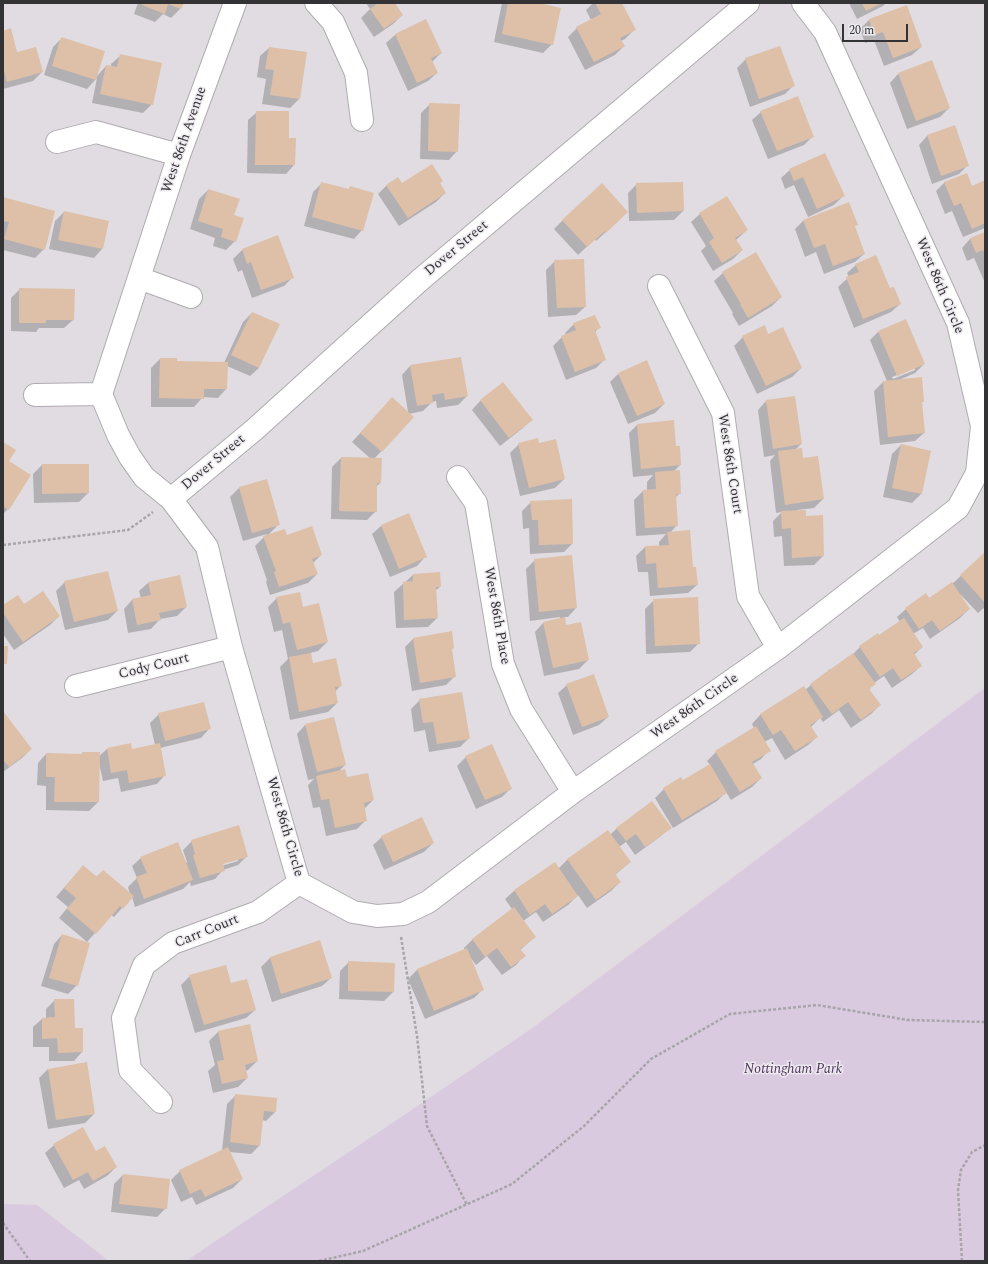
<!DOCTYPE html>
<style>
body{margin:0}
#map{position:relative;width:988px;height:1264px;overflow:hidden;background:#e0dce2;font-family:Spectral,serif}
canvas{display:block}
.frame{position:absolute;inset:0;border:4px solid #333234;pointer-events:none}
.scale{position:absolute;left:842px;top:24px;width:66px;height:18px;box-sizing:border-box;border:2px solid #333234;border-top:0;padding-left:5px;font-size:12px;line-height:14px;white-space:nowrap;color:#333234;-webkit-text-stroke:3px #edeaef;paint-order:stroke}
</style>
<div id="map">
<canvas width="988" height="1264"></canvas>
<div class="frame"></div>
<div class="scale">20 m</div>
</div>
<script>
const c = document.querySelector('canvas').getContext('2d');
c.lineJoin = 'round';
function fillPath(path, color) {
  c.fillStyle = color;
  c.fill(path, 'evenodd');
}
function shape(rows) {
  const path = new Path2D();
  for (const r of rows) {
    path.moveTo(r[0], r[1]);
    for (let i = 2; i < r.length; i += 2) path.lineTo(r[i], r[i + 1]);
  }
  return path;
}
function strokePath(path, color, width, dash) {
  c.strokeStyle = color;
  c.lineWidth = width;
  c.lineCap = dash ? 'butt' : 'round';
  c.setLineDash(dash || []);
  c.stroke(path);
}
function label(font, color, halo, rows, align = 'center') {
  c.font = font + ' Spectral,serif';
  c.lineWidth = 3;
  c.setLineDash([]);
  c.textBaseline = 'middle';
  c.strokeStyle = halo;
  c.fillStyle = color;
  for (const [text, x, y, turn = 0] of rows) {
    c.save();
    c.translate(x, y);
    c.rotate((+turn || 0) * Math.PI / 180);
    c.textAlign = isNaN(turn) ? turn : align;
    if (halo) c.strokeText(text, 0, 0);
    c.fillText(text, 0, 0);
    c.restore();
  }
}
const green = shape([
 [985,688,985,1261,186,1261,422,1103,531,1029],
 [3,1204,37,1205,109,1261,3,1261]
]);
const shadow = shape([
 [138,3,183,3,180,9,171,18,163,14,155,22,134,14],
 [366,3,394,3,402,15,393,24,374,37,361,18,370,9],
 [502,3,534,3,552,44,543,53,494,42],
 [593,3,621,3,634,30,625,39,621,41,624,46,615,55,585,70,568,37,577,28,591,20,586,10],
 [849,3,886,3,883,6,857,19],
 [906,6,921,47,912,55,884,66,874,40,865,43,860,29,869,20],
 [426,20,441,53,432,62,437,73,428,81,408,91,386,43,395,35],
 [3,32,16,54,42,72,33,81,3,89],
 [62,38,97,76,106,66,111,67,111,64,120,56,152,104,143,113,92,103,97,78,87,89,44,75,53,47],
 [269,48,306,53,299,99,290,108,262,104,266,79,257,77,260,56],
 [746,59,793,86,785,94,750,107,737,68],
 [898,74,949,108,940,117,907,129,890,83],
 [430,104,457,151,449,160,420,159,421,113],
 [257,112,288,139,294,165,286,174,247,173,248,120],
 [761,112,813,136,804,145,768,159,752,120],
 [955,126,968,165,959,174,932,184,919,145,927,136],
 [790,170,843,196,834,205,808,217,794,185,785,189,781,178],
 [945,182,971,187,985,182,985,228,963,237,952,211,945,214,936,191],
 [322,183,348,190,350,187,362,230,354,239,304,226,313,192],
 [439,183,445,193,436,202,399,226,378,194,387,185],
 [637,184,683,211,674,220,629,221,628,193],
 [208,190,233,216,235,241,226,250,213,246,215,238,190,229,199,199],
 [3,199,44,249,35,258,3,250],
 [64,212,102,249,94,258,49,249,55,221],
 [700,214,747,230,736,240,742,250,733,259,713,271,701,251,706,246,691,222],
 [563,220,618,221,596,241,595,239,578,255,554,229],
 [804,220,854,227,864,254,855,262,824,274,816,252,805,257,795,229],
 [985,233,985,283,974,258,967,261,962,248,970,239],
 [242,250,293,277,284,286,252,298,242,270,238,272,233,259],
 [555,261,585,307,576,315,548,317,546,270],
 [856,265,900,304,891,312,854,328,838,287,849,277,847,273],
 [723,273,781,297,772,306,739,326,732,314,733,313,714,281],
 [20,289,73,320,64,328,39,328,36,332,11,331,11,298],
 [252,313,259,368,250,376,227,366,226,389,218,398,203,397,194,407,151,407,151,368,160,359,176,362,224,363,243,322],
 [574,324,599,327,595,332,605,359,596,368,566,380,553,346,562,337,566,335,565,333],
 [878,332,924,364,915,373,899,380,923,401,921,403,924,433,915,441,880,445,874,391,883,382,887,381,870,340],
 [915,368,915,370,893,379,892,377],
 [768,335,801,368,792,377,757,394,734,346,743,337],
 [410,366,467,396,458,405,437,408,436,401,432,402,423,411,409,414,413,417,374,459,380,483,376,487,376,511,367,520,331,519,332,467,341,458,371,459,352,442,384,407,408,412,402,375],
 [618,374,664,404,655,413,628,424,610,382],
 [503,383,531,420,523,428,500,446,472,410,480,401],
 [766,401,801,444,795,450,802,459,823,499,814,508,797,510,797,512,805,517,823,556,814,565,784,566,782,536,774,537,773,521,782,512,776,513,770,461,775,455,764,457,758,410],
 [637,425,675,447,680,465,673,472,680,493,675,498,677,525,670,533,692,569,697,585,688,593,650,596,648,572,638,572,636,556,645,547,659,546,659,542,666,534,636,536,634,500,643,491,647,491,647,482,653,475,633,477,629,433],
 [3,443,8,461,8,509,3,514],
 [519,444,538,445,564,479,555,488,520,496,510,453],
 [901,445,930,451,921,494,912,503,883,497,892,454],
 [42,465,88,465,88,493,79,502,34,503,33,474],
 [239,488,279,524,268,535,286,536,321,555,313,563,317,574,308,583,270,595,266,582,267,580,255,546,267,534,243,541,230,497],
 [531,502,572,544,564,552,530,554,529,528,523,529,522,511],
 [408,514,425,557,417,566,390,577,372,534,381,526],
 [985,554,985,607,978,613,960,594,959,594,969,609,960,618,930,639,923,628,913,634,922,647,914,655,921,666,912,674,892,688,884,676,874,683,869,690,880,705,871,714,851,728,839,710,823,722,820,718,811,727,817,737,808,745,785,760,772,738,764,742,769,750,761,759,753,764,761,778,752,787,731,800,726,792,717,801,673,828,655,798,664,789,683,781,710,765,707,761,716,752,754,728,752,724,760,715,803,688,805,690,830,669,831,670,851,656,860,647,879,636,900,622,897,617,906,609,929,599,952,584],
 [535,560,576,608,568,617,564,617,565,626,588,660,579,669,544,676,535,632,543,623,560,619,560,617,530,621,526,569],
 [440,573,440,587,435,591,437,618,428,627,396,628,394,592,413,575],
 [65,582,117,611,108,620,65,630,56,591],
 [148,583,186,607,177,616,160,619,151,629,128,633,124,609,132,600,141,598,139,591],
 [277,598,327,642,318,651,310,653,312,664,341,685,335,692,337,703,328,712,290,720,280,667,288,659,282,630,274,632,268,607],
 [654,600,699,643,690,652,646,654,645,609],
 [3,606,59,616,50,625,14,650,3,634],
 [413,639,453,648,451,650,455,676,446,685,412,691,405,647],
 [567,685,608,717,599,725,573,735,558,693],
 [420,700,469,738,460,747,429,752,425,730,414,732,411,709],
 [3,713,31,749,22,758,3,772],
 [159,714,209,729,201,738,160,748,165,775,157,784,121,792,118,778,103,781,99,763,98,802,89,811,46,810,46,786,37,785,38,763,46,754,81,755,83,753,98,757,107,749,130,744,131,750,155,745,150,723],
 [305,725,345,765,338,772,373,800,364,809,366,820,357,829,326,836,320,807,313,808,308,785,314,779,308,780,297,734],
 [466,757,511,788,502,797,476,809,457,766],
 [670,827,661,836,635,855,626,842,619,847,630,862,615,875,620,882,611,891,587,908,578,895,568,905,543,922,536,912,523,921,535,937,520,950,524,956,516,965,502,975,487,956,476,965,470,957,483,989,474,998,425,1019,408,979,417,970,464,950,464,948,472,940,512,909,505,899,514,891,555,864,558,869,567,860,610,835,617,828],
 [382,837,433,843,424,852,384,870,373,845],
 [192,841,247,856,238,865,223,870,215,879,191,886,190,882,183,889,135,907,132,897,114,917,111,915,87,942,59,918,68,907,56,897,83,866,96,877,103,871,130,894,128,887,137,878,132,866,141,858,185,864,187,862,183,850],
 [238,859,238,861,218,867,218,865],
 [62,935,77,985,68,994,41,986,54,944],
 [320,941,331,978,322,986,272,1002,261,967,270,958],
 [349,962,393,992,384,1001,339,999,340,971],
 [190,976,231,985,255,1010,246,1018,195,1033,181,985],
 [55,1000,74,1029,82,1052,74,1061,49,1061,49,1047,33,1047,33,1027,42,1019,46,1018,46,1009],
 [249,1025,257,1061,248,1070,245,1071,247,1078,238,1087,213,1093,208,1071,215,1065,209,1041,218,1032],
 [48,1069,94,1114,85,1123,48,1129,39,1078],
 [236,1095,275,1112,266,1121,262,1120,260,1145,251,1154,229,1152,242,1179,233,1188,196,1205,192,1197,181,1202,171,1180,180,1171,222,1151,227,1104],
 [54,1145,96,1152,116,1167,107,1176,84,1189,79,1180,64,1188,45,1153],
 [123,1175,166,1208,157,1217,111,1212,114,1184]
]);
const building = shape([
 [143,3,184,3,181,9,168,4,165,14,142,5],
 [378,3,395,3,403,15,384,29,370,9],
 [508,3,539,3,561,8,553,45,502,34],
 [595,3,622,3,636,30,620,38,625,46,594,62,576,27,601,14],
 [862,3,882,3,866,11],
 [907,5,922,47,893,58,883,32,874,35,869,19],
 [426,19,442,53,431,58,438,73,417,83,395,34],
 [11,28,17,52,36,47,43,72,7,82,3,67,3,31],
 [61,37,105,51,96,80,52,66],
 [780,46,795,86,759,99,745,58],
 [269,47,307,52,300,99,270,95,274,70,265,69],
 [120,54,162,63,153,105,100,94,106,65,117,67],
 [932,60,950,108,916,121,898,73],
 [798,96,814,137,777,151,760,111],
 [429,103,460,104,458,152,428,151],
 [256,111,289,111,289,138,296,138,295,165,255,165],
 [955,125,969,166,941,176,927,135],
 [825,153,845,196,817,209,803,177,794,181,789,169],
 [432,164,443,181,440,183,446,193,408,218,386,185,398,177,402,183],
 [967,173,972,186,985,180,985,223,972,229,961,203,954,206,944,182],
 [321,182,349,189,350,186,374,193,363,231,312,217],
 [683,182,684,211,637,213,636,183],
 [602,183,628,212,606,233,605,231,587,247,562,220],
 [208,189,240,199,234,215,244,218,236,242,221,237,223,229,198,221],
 [727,196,748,230,735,238,743,250,722,263,709,242,714,238,699,213],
 [3,197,55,211,45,250,4,239,9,222,3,221],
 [849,202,858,225,855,226,865,254,833,266,825,244,814,248,803,220],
 [64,211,109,221,103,249,58,240],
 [985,232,985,254,983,250,976,253,970,238],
 [278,235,294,278,261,290,251,262,247,264,242,249],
 [756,252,782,297,748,318,740,304,741,304,722,272],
 [876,255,890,288,894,287,901,304,863,319,846,277,859,272,855,264],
 [584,259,586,307,557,308,554,260],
 [19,288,75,289,74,320,46,320,46,323,19,323],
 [252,312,280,324,259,368,231,355],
 [595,315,601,328,595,330,606,360,575,372,561,336,576,330,573,323],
 [906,319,925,364,897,376,878,331],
 [765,325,768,334,783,327,802,368,766,386,742,336],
 [461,357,468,396,445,400,444,393,432,395,433,403,417,406,410,365],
 [160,358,177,358,177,361,228,362,227,389,204,389,204,399,159,398],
 [647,360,665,404,637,416,618,373],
 [922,377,924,402,922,402,925,433,888,437,883,381],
 [503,382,533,420,509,438,480,400],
 [795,396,802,444,773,449,766,400],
 [392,397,414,417,382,452,360,433],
 [674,420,676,446,680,446,681,465,641,469,637,424],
 [538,438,539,443,556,439,565,479,529,488,518,443],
 [3,442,16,450,9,461,31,475,9,510,3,506],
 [901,444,931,451,922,494,892,488],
 [802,448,803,458,818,456,824,499,785,505,778,451],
 [341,457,382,458,381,483,377,483,377,512,339,511],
 [42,464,89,464,89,493,42,494],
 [680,470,681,494,676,494,678,526,645,528,643,490,656,489,655,472],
 [267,479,280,525,252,533,239,487],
 [572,499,573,544,539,545,538,520,532,520,530,501],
 [806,510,806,516,823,515,824,556,792,558,791,528,782,529,781,511],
 [409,513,427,557,399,569,381,525],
 [312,526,322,555,312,559,318,574,279,587,274,572,276,571,263,536,285,529,287,535],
 [690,530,693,567,696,567,698,585,658,588,656,563,646,564,645,546,669,545,667,532],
 [985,552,985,603,960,575],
 [572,555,577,608,539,612,534,559],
 [108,571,118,611,74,622,64,581],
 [440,572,441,587,436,587,438,618,404,620,403,582,413,581,413,574],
 [180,575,187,607,159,613,161,620,137,625,132,599,151,595,148,582],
 [952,582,970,609,940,631,932,620,919,629,905,608,926,593,929,598],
 [43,591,60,616,23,642,3,613,3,605,18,595,24,604],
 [300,592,303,607,319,603,328,642,297,650,290,622,283,624,276,597],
 [698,597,700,644,655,646,653,599],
 [565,617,566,625,581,622,589,660,553,668,543,622],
 [904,618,923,647,914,653,922,666,901,680,893,668,880,677,859,646,878,633,879,635],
 [452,631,454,648,452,649,456,677,420,683,413,638],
 [3,646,8,646,7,664,3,664],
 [311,653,313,663,336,658,342,686,335,687,338,703,299,712,289,657],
 [853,653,876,684,869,689,881,705,861,720,848,702,832,714,810,684],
 [594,674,609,717,582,727,566,684],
 [804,686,823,717,810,725,818,737,795,751,781,730,773,735,760,714],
 [462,692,470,739,437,744,433,722,423,723,419,699],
 [204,702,211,729,165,741,158,713],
 [3,711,32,749,9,767,3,760],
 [334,717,346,765,317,772,305,724],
 [756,726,771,751,752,762,762,778,740,792,715,751],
 [131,743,132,749,160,743,166,776,129,783,127,770,111,773,107,748],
 [492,744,512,789,485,800,465,756],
 [82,752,100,752,99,802,54,802,55,777,46,777,46,753,82,754],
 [710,764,727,793,682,820,663,788,681,777,683,780],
 [345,769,347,777,368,773,374,800,364,803,367,821,335,828,329,799,321,800,316,776],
 [652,801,672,828,645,847,636,834,626,841,616,828],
 [422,817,434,843,393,862,381,836],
 [239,825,248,857,223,864,225,871,200,878,193,855,195,854,191,840],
 [608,830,631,862,615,874,621,882,596,900,567,859],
 [178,842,193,880,144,899,136,877,147,873,140,857],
 [555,862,578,896,552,914,545,904,530,915,514,890],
 [83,865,97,877,103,870,134,896,123,909,120,906,96,934,67,909,76,898,64,888],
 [514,907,536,937,520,949,526,956,511,967,497,948,485,957,472,939],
 [62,934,90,943,78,986,49,978],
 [320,940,332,978,281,994,270,957],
 [467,948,484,990,434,1011,417,969],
 [348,961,395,963,394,992,348,991],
 [226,965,231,983,247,979,256,1010,204,1025,189,975],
 [54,999,74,999,75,1028,83,1028,83,1052,58,1053,57,1038,42,1039,42,1018,55,1017],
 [250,1024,258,1061,245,1065,248,1078,222,1084,217,1061,224,1060,218,1031],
 [87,1062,95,1114,56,1120,48,1069],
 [235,1094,277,1098,276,1112,264,1111,260,1146,230,1142],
 [83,1127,96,1151,105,1146,117,1167,93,1181,88,1172,73,1180,53,1144],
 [228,1147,243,1179,205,1197,201,1189,190,1194,179,1170],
 [123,1174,170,1179,167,1209,119,1204]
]);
const path = shape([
 [3,545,128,530,153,512],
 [401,937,417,1036,427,1126,467,1205],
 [3,1223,30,1261],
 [319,1261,363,1251,512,1184,584,1126,651,1059,730,1014,817,1005,908,1020,985,1022],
 [962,1261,958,1190,961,1170,972,1152,985,1145]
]);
const minor = shape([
 [235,3,179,155,101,394,118,435,130,457,144,477,171,499,207,547,231,647,299,883,353,912,377,916,403,914,428,902,573,792,778,648,958,508,977,473,982,426,958,323,825,32,803,3],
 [316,3,333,22,356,73,362,120],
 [57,142,96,132,179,155],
 [139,278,191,297],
 [659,286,723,413,748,596,778,648],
 [35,395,101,394],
 [458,477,476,503,503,664,521,709,573,792],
 [171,499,254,430,420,280,748,3],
 [76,686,231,647],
 [161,1102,130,1070,123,1018,144,965,173,943,258,912,299,883]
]);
const streetNames = [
 ["West 86th Avenue",185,140,-71],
 ["Dover Street",457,249,-40],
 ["West 86th Circle",939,286,67],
 ["Dover Street",214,463,-40],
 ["West 86th Court",729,464,81],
 ["West 86th Place",496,616,80],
 ["Cody Court",154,667,-14],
 ["West 86th Circle",695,707,-35],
 ["West 86th Circle",284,827,74],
 ["Carr Court",207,932,-22]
];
const parkNames = [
 ["Nottingham Park",793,1070]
];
fillPath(green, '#d9cadf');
fillPath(shadow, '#0003');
fillPath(building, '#ddc0a7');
strokePath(minor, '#afabb0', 24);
strokePath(path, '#a8a5aa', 2.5, [3, 2]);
strokePath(minor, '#fff', 22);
label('14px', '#333234', '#edeaef', streetNames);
label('italic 14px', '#52355f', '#edeaef', parkNames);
</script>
